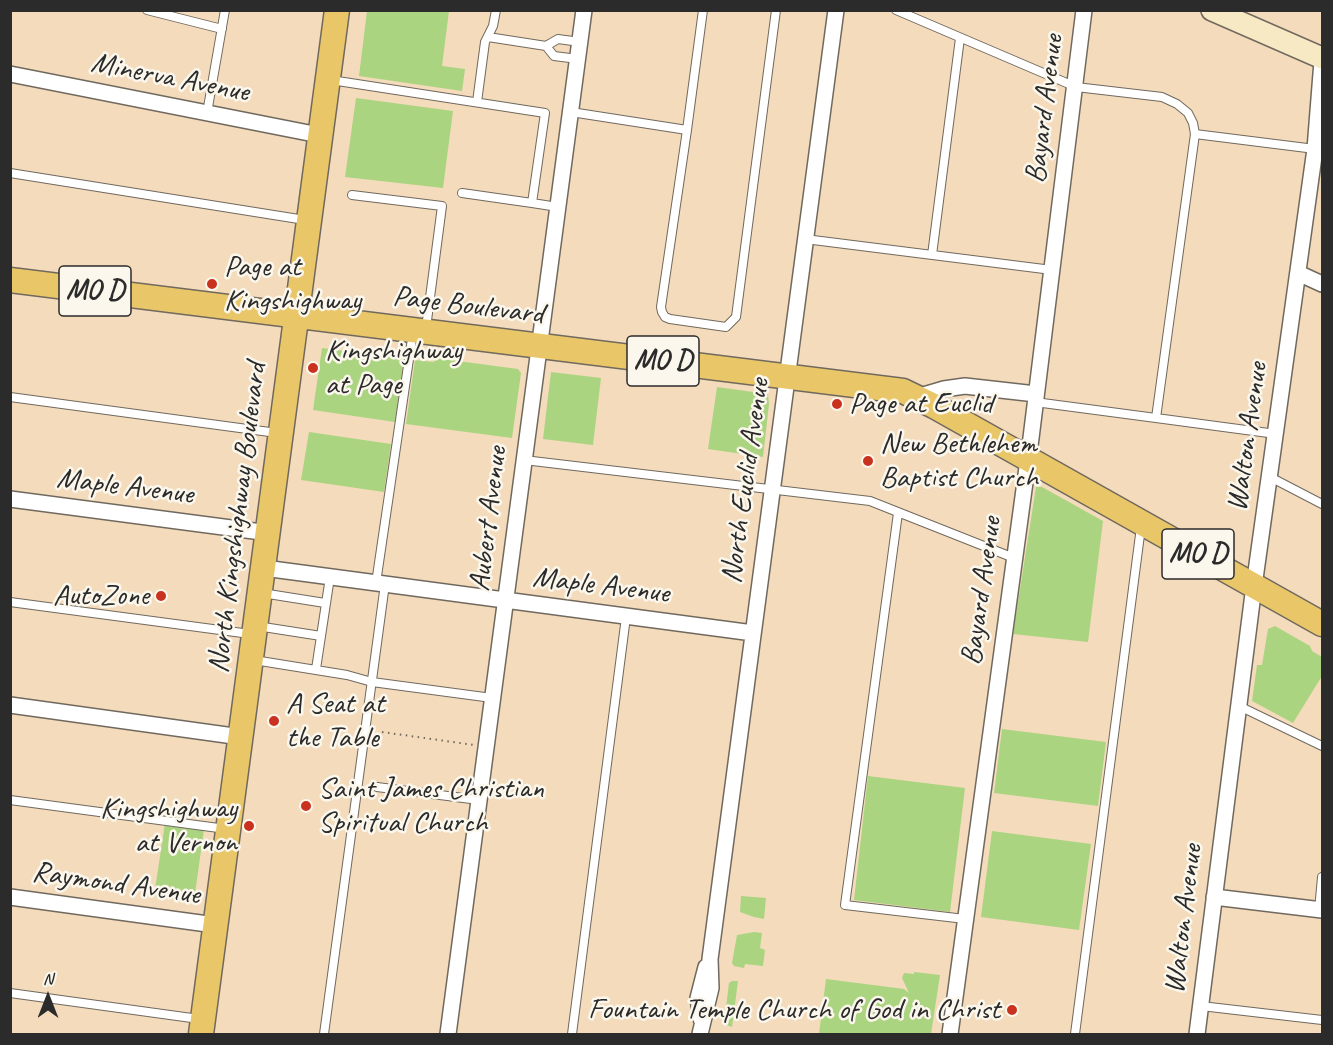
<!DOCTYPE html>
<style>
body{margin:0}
#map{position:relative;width:1333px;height:1045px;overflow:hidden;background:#f3dbbc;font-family:Caveat,sans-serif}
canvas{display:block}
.frame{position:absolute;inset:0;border:12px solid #2b2b2b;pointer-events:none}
.north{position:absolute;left:18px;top:967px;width:60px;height:60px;-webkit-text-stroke:4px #fbf7ec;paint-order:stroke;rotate:0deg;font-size:16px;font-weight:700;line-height:24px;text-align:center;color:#2b2b2b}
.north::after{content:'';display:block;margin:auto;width:21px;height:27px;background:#2b2b2b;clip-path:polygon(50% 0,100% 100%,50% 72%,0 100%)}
</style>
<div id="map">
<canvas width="1333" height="1045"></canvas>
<div class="frame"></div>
<div class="north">N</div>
</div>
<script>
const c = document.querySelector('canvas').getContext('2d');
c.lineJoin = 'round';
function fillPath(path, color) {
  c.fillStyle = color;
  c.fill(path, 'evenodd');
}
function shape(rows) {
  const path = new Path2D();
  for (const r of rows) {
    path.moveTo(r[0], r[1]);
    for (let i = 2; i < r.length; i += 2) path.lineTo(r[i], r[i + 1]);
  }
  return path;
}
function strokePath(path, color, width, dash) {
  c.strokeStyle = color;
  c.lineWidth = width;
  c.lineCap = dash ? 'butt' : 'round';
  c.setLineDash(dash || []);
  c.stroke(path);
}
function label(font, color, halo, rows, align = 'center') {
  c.font = font + ' Caveat,sans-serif';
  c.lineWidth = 5;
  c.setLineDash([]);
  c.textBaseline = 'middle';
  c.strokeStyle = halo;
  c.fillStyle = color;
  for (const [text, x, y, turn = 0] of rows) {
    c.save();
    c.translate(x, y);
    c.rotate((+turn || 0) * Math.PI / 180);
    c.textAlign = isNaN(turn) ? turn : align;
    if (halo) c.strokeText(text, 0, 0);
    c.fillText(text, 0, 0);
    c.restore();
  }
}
const green = shape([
 [367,11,449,11,442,66,465,69,462,91,359,76],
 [356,98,453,111,443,188,345,177],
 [322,348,404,359,395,422,313,410],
 [435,358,518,369,521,373,512,438,406,424,415,360,434,362],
 [551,372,601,378,593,445,543,439],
 [717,387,768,394,769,404,763,457,708,449],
 [309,432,391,444,384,492,301,480],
 [1036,487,1042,487,1103,521,1088,642,1013,634],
 [1275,626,1310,646,1312,651,1322,657,1322,676,1293,723,1252,701,1257,665,1262,665,1268,629],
 [1002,729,1106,742,1098,806,994,793],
 [868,776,965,788,950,912,854,900],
 [165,823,204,829,194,901,154,896],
 [992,831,1091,844,1079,930,981,917],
 [741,896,766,898,764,919,754,917,740,912],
 [754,932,762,933,760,948,765,950,763,966,745,964,744,968,734,966,732,963,737,935],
 [914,972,940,975,931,1034,819,1034,826,979,904,989,909,993,902,978,904,973,914,974],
 [732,981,738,981,732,1027,724,1024,729,983]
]);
const path = shape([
 [382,732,474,745]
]);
const service = shape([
 [147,10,222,29],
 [896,10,1076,87,1162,97,1177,104,1188,113,1193,123,1195,134,1156,418,1035,402],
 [488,37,546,46,554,56,578,59],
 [546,46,558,39,580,42],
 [331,80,545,113,532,203,558,207],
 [477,102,485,42,493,26,496,10],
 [571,112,687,130,703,10],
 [207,113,225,10],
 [687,130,661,307,662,312,665,317,670,319,726,327,736,317,776,10],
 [1195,134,1315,149],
 [10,173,305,220],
 [462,193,532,203],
 [352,195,442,206,426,328],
 [805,239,1052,270],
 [932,255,960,38],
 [10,397,277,433],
 [1156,418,1276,434],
 [524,460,870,501,1014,558],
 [1270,477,1322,504],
 [898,513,845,905,965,919],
 [376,583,413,332],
 [262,593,325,603],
 [10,602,250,634],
 [257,626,321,636],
 [254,660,347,675,372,682,492,698],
 [316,669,330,577],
 [1239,706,1322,746],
 [377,787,479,800],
 [10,800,226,829],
 [1319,910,1322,877],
 [10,993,199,1019],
 [1201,1006,1322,1020],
 [324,1034,385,584],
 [572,1034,626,617],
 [1075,1034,1141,527]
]);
const minor = shape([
 [10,74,319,135],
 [1298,273,1322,284],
 [917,397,944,389,965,386,1036,394],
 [10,499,269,533],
 [264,568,753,633],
 [10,705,241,737],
 [10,897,215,925],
 [1214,897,1322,910],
 [701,1019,698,998,706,967],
 [448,1034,584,10],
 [700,1034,711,988,710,959,836,10],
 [950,1034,1031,438,1084,10],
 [1197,1034,1254,586,1315,149,1322,61]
]);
const secondary = shape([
 [1212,10,1322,58]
]);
const primary = shape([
 [10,280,903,391,934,406,1322,624],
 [201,1034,337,10]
]);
const markers = [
 [212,284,6,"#c8321e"],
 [313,368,6,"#c8321e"],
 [837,404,6,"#c8321e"],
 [868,461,6,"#c8321e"],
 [161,596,6,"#c8321e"],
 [274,721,6,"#c8321e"],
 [306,806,6,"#c8321e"],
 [249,826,6,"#c8321e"],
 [1012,1010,6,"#c8321e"]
];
const shields = [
 [95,291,72],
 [663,361,72],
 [1198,554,72]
];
const shieldNames = [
 ["MO D",95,291],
 ["MO D",663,361],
 ["MO D",1198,554]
];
const streetNames = [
 ["Minerva Avenue",170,78,11],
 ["Bayard Avenue",1045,109,-83],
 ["Page Boulevard",468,306,7],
 ["Walton Avenue",1248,437,-82],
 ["North Euclid Avenue",746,481,-82],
 ["Maple Avenue",125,487,7],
 ["North Kingshighway Boulevard",238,518,-83],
 ["Aubert Avenue",489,519,-83],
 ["Maple Avenue",601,586,7],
 ["Bayard Avenue",982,591,-82],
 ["Raymond Avenue",116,884,8],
 ["Walton Avenue",1184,919,-83]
];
const poiNames = [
 ["Page at",224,267],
 ["Kingshighway",224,301],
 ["Kingshighway",325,351],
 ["at Page",325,385],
 ["Page at Euclid",849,404],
 ["New Bethlehem",880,444],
 ["Baptist Church",880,478],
 ["AutoZone",149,596,"right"],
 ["A Seat at",286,704],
 ["the Table",286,738],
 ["Saint James Christian",318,789],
 ["Spiritual Church",318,823],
 ["Kingshighway",237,809,"right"],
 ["at Vernon",237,843,"right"],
 ["Fountain Temple Church of God in Christ",1000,1010,"right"]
];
fillPath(green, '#abd480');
strokePath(service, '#71695e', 10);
strokePath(minor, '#71695e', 18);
strokePath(secondary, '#71695e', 24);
strokePath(primary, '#71695e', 27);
strokePath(path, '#71695e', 2, [1.5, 4.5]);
strokePath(service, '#fff', 8);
strokePath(minor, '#fff', 15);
strokePath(secondary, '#f6e9c3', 21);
strokePath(primary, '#e9c769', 24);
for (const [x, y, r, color] of markers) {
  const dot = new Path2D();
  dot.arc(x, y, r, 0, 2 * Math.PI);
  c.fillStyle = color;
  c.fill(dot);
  strokePath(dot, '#fbf7ec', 2);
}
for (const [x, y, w] of shields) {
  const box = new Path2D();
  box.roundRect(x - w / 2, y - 25, w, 50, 4.5);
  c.fillStyle = '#fbf7ec';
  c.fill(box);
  strokePath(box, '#2b2b2b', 1.5);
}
label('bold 28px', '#2b2b2b', null, shieldNames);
label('30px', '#2b2b2b', '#fbf7ec', streetNames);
label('30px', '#2b2b2b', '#fbf7ec', poiNames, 'left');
</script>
